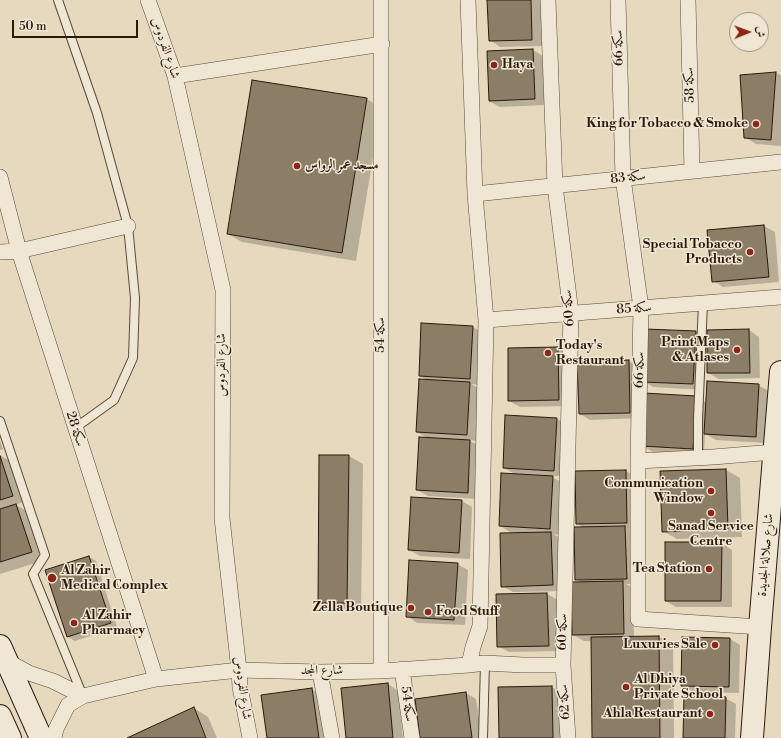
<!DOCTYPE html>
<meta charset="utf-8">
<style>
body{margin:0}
#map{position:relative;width:781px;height:738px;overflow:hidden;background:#e7d9bd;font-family:"Libre Bodoni",Amiri,serif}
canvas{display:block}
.north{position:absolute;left:729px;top:12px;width:40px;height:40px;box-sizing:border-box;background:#efe6d4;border:1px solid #a09483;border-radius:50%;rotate:89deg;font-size:11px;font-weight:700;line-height:16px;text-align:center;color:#2a1a0a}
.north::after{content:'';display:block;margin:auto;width:14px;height:18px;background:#8f2418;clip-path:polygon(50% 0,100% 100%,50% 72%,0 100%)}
.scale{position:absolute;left:12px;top:20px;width:126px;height:18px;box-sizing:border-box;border:2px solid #2a1a0a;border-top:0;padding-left:5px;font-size:12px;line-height:14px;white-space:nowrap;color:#2a1a0a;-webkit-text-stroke:3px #efe6d4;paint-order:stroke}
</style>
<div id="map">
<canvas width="781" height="738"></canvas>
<div class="north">ش</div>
<div class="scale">50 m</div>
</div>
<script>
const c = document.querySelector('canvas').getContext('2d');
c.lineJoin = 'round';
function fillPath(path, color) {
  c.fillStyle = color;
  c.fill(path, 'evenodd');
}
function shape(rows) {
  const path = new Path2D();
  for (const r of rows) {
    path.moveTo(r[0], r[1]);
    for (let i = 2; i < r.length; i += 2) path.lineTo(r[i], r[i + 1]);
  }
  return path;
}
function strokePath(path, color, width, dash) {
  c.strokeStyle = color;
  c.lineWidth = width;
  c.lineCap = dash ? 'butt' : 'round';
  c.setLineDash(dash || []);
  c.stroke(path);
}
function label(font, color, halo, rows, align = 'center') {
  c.font = font + ' "Libre Bodoni",Amiri,serif';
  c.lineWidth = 3;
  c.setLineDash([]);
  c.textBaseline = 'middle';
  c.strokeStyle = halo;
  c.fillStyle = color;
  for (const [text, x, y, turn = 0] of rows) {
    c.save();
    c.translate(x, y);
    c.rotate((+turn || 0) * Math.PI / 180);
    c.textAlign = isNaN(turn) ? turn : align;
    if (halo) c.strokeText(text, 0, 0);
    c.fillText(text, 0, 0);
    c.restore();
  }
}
const shadow = shape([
 [488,0,541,0,542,46,500,47,490,40],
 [533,50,543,56,545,105,500,107,489,101],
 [776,73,781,75,781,146,756,144,745,137,741,76],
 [253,81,367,99,381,108,356,261,242,242,228,234],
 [764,226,775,232,779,282,723,287,713,281,708,231],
 [473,327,483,333,480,385,471,384,480,389,478,441,468,440,481,447,478,499,428,496,417,490,429,439,417,432,429,381,420,376],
 [749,330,759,337,760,378,719,379,708,373,708,343,706,343,704,390,653,387,643,381,696,332,708,339],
 [558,348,569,354,569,406,520,407,509,401],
 [628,361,639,367,640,418,590,420,580,414],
 [758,385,769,391,766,443,716,440,705,434,704,454,653,452,643,446,696,397,707,403],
 [557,419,567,425,565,476,550,476,563,483,561,535,553,534,562,539,563,591,513,592,502,586,517,532,510,532,500,526,517,475,504,468],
 [0,441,3,449,0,450],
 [0,455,10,461,23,502,16,505,30,513,45,560,0,574],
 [349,456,363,464,361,611,333,610,319,602],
 [726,470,740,478,742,537,677,539,663,531],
 [626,471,637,477,638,528,629,529,636,533,637,584,626,584,633,588,634,637,659,637,673,645,674,738,593,738,592,641,584,641,573,635,583,583,576,579,584,528,577,523],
 [462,501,472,507,470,559,420,556,409,550],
 [721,543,732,550,732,607,676,607,666,601],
 [89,557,96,561,117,627,75,641,68,637,47,570],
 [457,564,468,570,465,625,417,623,407,616],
 [547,594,558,600,559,651,509,652,498,646],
 [730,639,740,645,739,693,693,692,682,686],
 [388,684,398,691,403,738,347,738],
 [552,687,566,695,567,738,500,738],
 [311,689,322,695,328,738,268,738],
 [466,693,476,699,482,738,421,738],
 [725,698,736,704,735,738,684,738],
 [194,708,208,717,217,738,129,738]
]);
const building = shape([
 [487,0,531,0,532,40,489,41,487,0],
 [533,49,535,99,489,101,487,51,533,49],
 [776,72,771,140,744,138,740,75,776,72],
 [252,80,367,98,342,253,227,234,252,80],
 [764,225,769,277,712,282,707,230,764,225],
 [421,323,473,326,470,379,419,376,421,323],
 [645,329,696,331,693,384,642,382,645,329],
 [749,329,750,373,707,373,707,330,749,329],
 [558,347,559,400,508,401,508,348,558,347],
 [629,360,630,413,579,414,577,361,629,360],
 [419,379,470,382,467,435,416,432,419,379],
 [707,381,759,384,756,437,704,434,707,381],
 [644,393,696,396,693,449,642,446,644,393],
 [505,415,557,418,554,471,503,468,505,415],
 [419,437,470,440,468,493,416,490,419,437],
 [319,455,349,455,347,603,318,603,319,455],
 [0,456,13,496,0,500,0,456],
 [726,469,728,529,662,532,660,471,726,469],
 [626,470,627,523,576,524,575,471,626,470],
 [501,473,553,476,550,529,499,526,501,473],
 [411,497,462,500,459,553,408,550,411,497],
 [16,504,32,552,0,562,0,509,16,504],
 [625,526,627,579,575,580,574,527,625,526],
 [551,532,553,585,501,587,500,533,551,532],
 [665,542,722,542,721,601,665,601,665,542],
 [89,556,111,623,67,637,45,570,89,556],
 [409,560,458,563,454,620,406,617,409,560],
 [623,581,624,634,572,635,571,582,623,581],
 [547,593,549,646,497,647,496,594,547,593],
 [659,636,660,738,592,738,591,637,659,636],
 [682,637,730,638,729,687,681,686,682,637],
 [388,683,393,738,346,738,341,688,388,683],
 [552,686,553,738,499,738,498,687,552,686],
 [312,688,319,738,267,738,261,695,312,688],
 [466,692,472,738,420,738,415,699,466,692],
 [684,696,726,697,725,738,683,738,684,696],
 [194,707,206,738,127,738,194,707]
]);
const lane = shape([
 [58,0,97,113,128,226,135,298,133,358,114,400,75,428],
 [0,421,45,555,33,574,82,694],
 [698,458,698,419,703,303],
 [483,738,485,663]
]);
const street = shape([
 [148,0,175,76,223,290,222,518,239,670,240,687,250,738],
 [468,0,475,194,486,320,480,626,473,647,469,665],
 [548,0,555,186,571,313,563,665,568,738],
 [618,0,623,178,641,308,638,461,638,619,760,627],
 [688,0,692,171],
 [175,76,382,44],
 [0,177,19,251,156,679],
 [475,194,781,162],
 [0,252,19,251,128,226],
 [486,320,781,297],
 [638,461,713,457,774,452],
 [7,661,29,673,53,681,83,696],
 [402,669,412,738],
 [381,671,381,0],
 [320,672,332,738],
 [54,738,56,729,68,705,83,696,156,679,239,670,320,672,381,671,469,665,485,663,523,665,563,665]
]);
const secondary = shape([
 [0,646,41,738],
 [0,716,10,738],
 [752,738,760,627,781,372]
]);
const markers = [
 [494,65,4,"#8f2418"],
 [756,124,4,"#8f2418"],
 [297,166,4,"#8f2418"],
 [750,252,4,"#8f2418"],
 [737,350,4,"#8f2418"],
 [548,353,4,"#8f2418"],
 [711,491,4,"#8f2418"],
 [711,513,4,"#8f2418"],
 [709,569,4,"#8f2418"],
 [52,578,5,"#8f2418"],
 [411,608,4,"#8f2418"],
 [428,612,4,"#8f2418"],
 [74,623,4,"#8f2418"],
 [715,645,4,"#8f2418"],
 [626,687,4,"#8f2418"],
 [710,714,4,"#8f2418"]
];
const streetNames = [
 ["شارع الفردوس",165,48,71],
 ["سكة 66",619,48,-91],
 ["سكة 58",690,85,-92],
 ["سكة 83",628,178,-6],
 ["سكة 60",569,308,-94],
 ["سكة 85",634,309,-4],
 ["سكة 54",381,335,-90],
 ["شارع الفردوس",222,365,-90],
 ["سكة 66",640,370,-89],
 ["سكة 28",75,429,72],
 ["شارع صلالة الجديدة",766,555,-85],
 ["سكة 60",563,632,-89],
 ["شارع المجد",322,671],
 ["شارع الفردوس",242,688,82],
 ["سكة 62",565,702,-94],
 ["سكة 54",407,704,82]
];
const poiNames = [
 ["Haya",502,65,"left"],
 ["King for Tobacco & Smoke",748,124],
 ["مسجد عمر الرواس",305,166,"left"],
 ["Special Tobacco",742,245],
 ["Products",742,260],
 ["Print Maps",729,343],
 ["& Atlases",729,358],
 ["Today's",556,346,"left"],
 ["Restaurant",556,361,"left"],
 ["Communication",703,484],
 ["Window",703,499],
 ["Sanad Service",711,527,"center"],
 ["Centre",711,542,"center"],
 ["Tea Station",701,569],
 ["Al Zahir",61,571,"left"],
 ["Medical Complex",61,586,"left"],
 ["Zella Boutique",403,608],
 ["Food Stuff",436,612,"left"],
 ["Al Zahir",82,616,"left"],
 ["Pharmacy",82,631,"left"],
 ["Luxuries Sale",707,645],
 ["Al Dhiya",634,680,"left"],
 ["Private School",634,695,"left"],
 ["Ahla Restaurant",702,714]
];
fillPath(shadow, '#0003');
fillPath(building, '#8c7d67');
strokePath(building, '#2a1a0a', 1);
strokePath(lane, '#594a37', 10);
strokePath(street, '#594a37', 16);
strokePath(secondary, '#2a1a0a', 24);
strokePath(lane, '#efe6d4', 8);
strokePath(street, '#efe6d4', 15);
strokePath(secondary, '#efe6d4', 22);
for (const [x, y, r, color] of markers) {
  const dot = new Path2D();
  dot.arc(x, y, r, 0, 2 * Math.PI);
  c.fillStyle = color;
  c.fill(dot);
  strokePath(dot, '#efe6d4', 1.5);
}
label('13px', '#2a1a0a', '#efe6d4', streetNames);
label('bold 13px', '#2a1a0a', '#efe6d4', poiNames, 'right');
</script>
